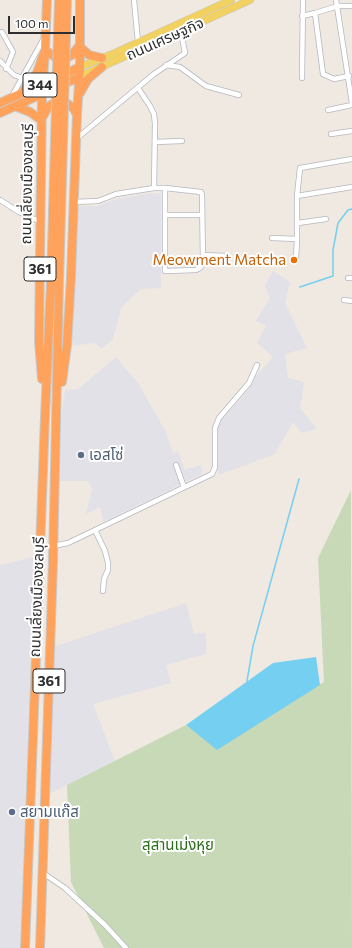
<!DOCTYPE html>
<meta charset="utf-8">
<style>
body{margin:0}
#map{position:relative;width:352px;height:948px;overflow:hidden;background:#efe9e1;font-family:Commissioner,sans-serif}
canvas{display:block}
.scale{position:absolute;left:8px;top:16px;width:67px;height:18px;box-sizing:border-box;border:2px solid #2e2e2e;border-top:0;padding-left:5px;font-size:12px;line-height:14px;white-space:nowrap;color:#2e2e2e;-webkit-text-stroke:3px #fff;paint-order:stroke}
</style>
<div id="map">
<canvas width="352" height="948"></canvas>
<div class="scale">100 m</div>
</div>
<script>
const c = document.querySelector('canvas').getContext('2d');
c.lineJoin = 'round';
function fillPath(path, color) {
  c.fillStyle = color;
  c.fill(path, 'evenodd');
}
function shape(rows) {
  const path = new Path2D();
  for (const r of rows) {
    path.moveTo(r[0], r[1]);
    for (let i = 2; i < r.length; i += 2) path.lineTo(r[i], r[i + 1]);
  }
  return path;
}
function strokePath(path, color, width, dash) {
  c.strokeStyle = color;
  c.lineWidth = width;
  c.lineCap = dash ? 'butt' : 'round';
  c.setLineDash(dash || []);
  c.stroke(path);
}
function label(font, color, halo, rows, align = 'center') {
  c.font = font + ' Commissioner,"Noto Sans Thai",sans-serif';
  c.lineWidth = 4;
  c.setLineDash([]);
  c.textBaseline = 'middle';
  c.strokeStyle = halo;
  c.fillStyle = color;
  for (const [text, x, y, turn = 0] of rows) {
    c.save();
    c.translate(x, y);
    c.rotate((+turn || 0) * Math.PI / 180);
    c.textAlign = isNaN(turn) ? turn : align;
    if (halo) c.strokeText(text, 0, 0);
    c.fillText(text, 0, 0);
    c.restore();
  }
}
const industrial = shape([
 [151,193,161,194,161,288,141,289,121,308,113,339,101,349,95,343,69,346,76,206,98,206,116,199],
 [273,271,290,282,285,303,307,348,285,354,288,378,304,382,300,408,317,429,302,433,293,422,275,454,219,475,217,468,217,430,221,420,238,402,251,386,255,377,273,357,257,343,266,325,256,321,270,298,265,285],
 [116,357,138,383,166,432,173,453,178,451,185,470,201,465,202,474,103,522,100,507,86,514,92,489,88,481,59,481,61,418,65,390,78,389],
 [34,557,20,948,0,948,0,565],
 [186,603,194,634,206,632,206,654,166,665,171,683,93,704,115,761,45,796,50,648]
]);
const cemetery = shape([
 [351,490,352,948,104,948,71,882,67,785,186,725,217,749,324,682,318,558]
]);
const water = shape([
 [316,657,320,685,217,750,186,725,273,663]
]);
const stream = shape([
 [300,287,333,276,333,250,338,223,348,210,352,209],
 [247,681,253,646,299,479]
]);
const street = shape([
 [134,0,138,42],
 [336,0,352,103],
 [302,16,315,13],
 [2,32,13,52,6,69],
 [0,61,14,75,22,78,44,38],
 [166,65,180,67,206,86,239,95],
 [349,76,334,79,323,74,315,13,338,6,352,6],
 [302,78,303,0],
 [138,88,150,106,154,114,155,124,154,188],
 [11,98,22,78],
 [328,110,352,105],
 [331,134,352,131],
 [76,139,154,74,185,53,181,32],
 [155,142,182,141],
 [297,196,300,168,352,159],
 [0,200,19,212,41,222],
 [74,202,98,201,116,194,154,188,165,188,201,192,202,195,203,263,200,268,196,270,165,271,165,188],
 [165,215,202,215],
 [298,223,326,219],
 [272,238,297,239,297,196,352,187],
 [203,255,225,256],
 [296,259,297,239],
 [348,278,352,278],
 [344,300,352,301],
 [176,465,184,487],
 [95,530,105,551,108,563,108,570,104,579,103,591],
 [53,546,68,543,212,474,215,467,215,428,219,418,249,383,257,365],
 [43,873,65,888,105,925,126,948]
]);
const primary = shape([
 [80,67,115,53,231,0],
 [79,77,250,0]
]);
const highway = shape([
 [79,46,89,55,102,58],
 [22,93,37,73,45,50,55,57,66,58,72,55,79,46],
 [80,93,88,79,102,67],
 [0,103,80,67],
 [15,106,30,112,41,120],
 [0,113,79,77],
 [42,118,48,107,54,103,61,102,68,104,74,109,77,115],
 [42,379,39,341,42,94,45,50,47,0],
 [62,382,67,345,71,277,77,115,80,67,80,0],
 [25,948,45,417,51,282],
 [40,948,53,562,59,283]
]);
const highwayBridge = shape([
 [51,282,59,0],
 [59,283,67,0]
]);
const markers = [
 [294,260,4,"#e8710a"],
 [81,455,4,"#5c6f8a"],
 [12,812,4,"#5c6f8a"]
];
const shields = [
 [40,85,34],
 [40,269,32],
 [49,681,32]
];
const shieldNames = [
 ["344",40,85],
 ["361",40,269],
 ["361",49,681]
];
const streetNames = [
 ["ถนนเศรษฐกิจ",165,39,-24],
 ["ถนนเลี่ยงเมืองชลบุรี",27,184,-89],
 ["ถนนเลี่ยงเมืองชลบุรี",37,597,-88]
];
const foodNames = [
 ["Meowment Matcha",286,260]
];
const serviceNames = [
 ["เอสโซ่",89,455],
 ["สยามแก๊ส",20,812]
];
const parkNames = [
 ["สุสานเม่งหุย",178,845]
];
fillPath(industrial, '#e3e1e8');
fillPath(cemetery, '#c8d9b8');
fillPath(water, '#75cff0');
strokePath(stream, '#75cff0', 1.5);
strokePath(street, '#b4b7c1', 6);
strokePath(primary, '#c9c9c9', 8);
strokePath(highway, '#c9c9c9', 10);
strokePath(street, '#fff', 4.5);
strokePath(primary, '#f2d163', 7);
strokePath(highway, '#ffa35c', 8);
strokePath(highwayBridge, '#c9c9c9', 10, []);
strokePath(highwayBridge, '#ffa35c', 8);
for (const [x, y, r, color] of markers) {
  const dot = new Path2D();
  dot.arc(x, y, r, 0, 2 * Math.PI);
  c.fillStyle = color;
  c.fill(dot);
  strokePath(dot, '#fff', 1.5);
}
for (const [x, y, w] of shields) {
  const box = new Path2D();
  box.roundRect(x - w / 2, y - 12, w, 24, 3);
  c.fillStyle = '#fff';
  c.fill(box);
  strokePath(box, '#2e2e2e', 1);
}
label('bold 14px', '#2e2e2e', null, shieldNames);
label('15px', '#2e2e2e', '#fff', streetNames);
label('15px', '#c56008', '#fff', foodNames, 'right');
label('15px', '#4e5e75', '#fff', serviceNames, 'left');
label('15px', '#2c6e1b', '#fff', parkNames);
</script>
